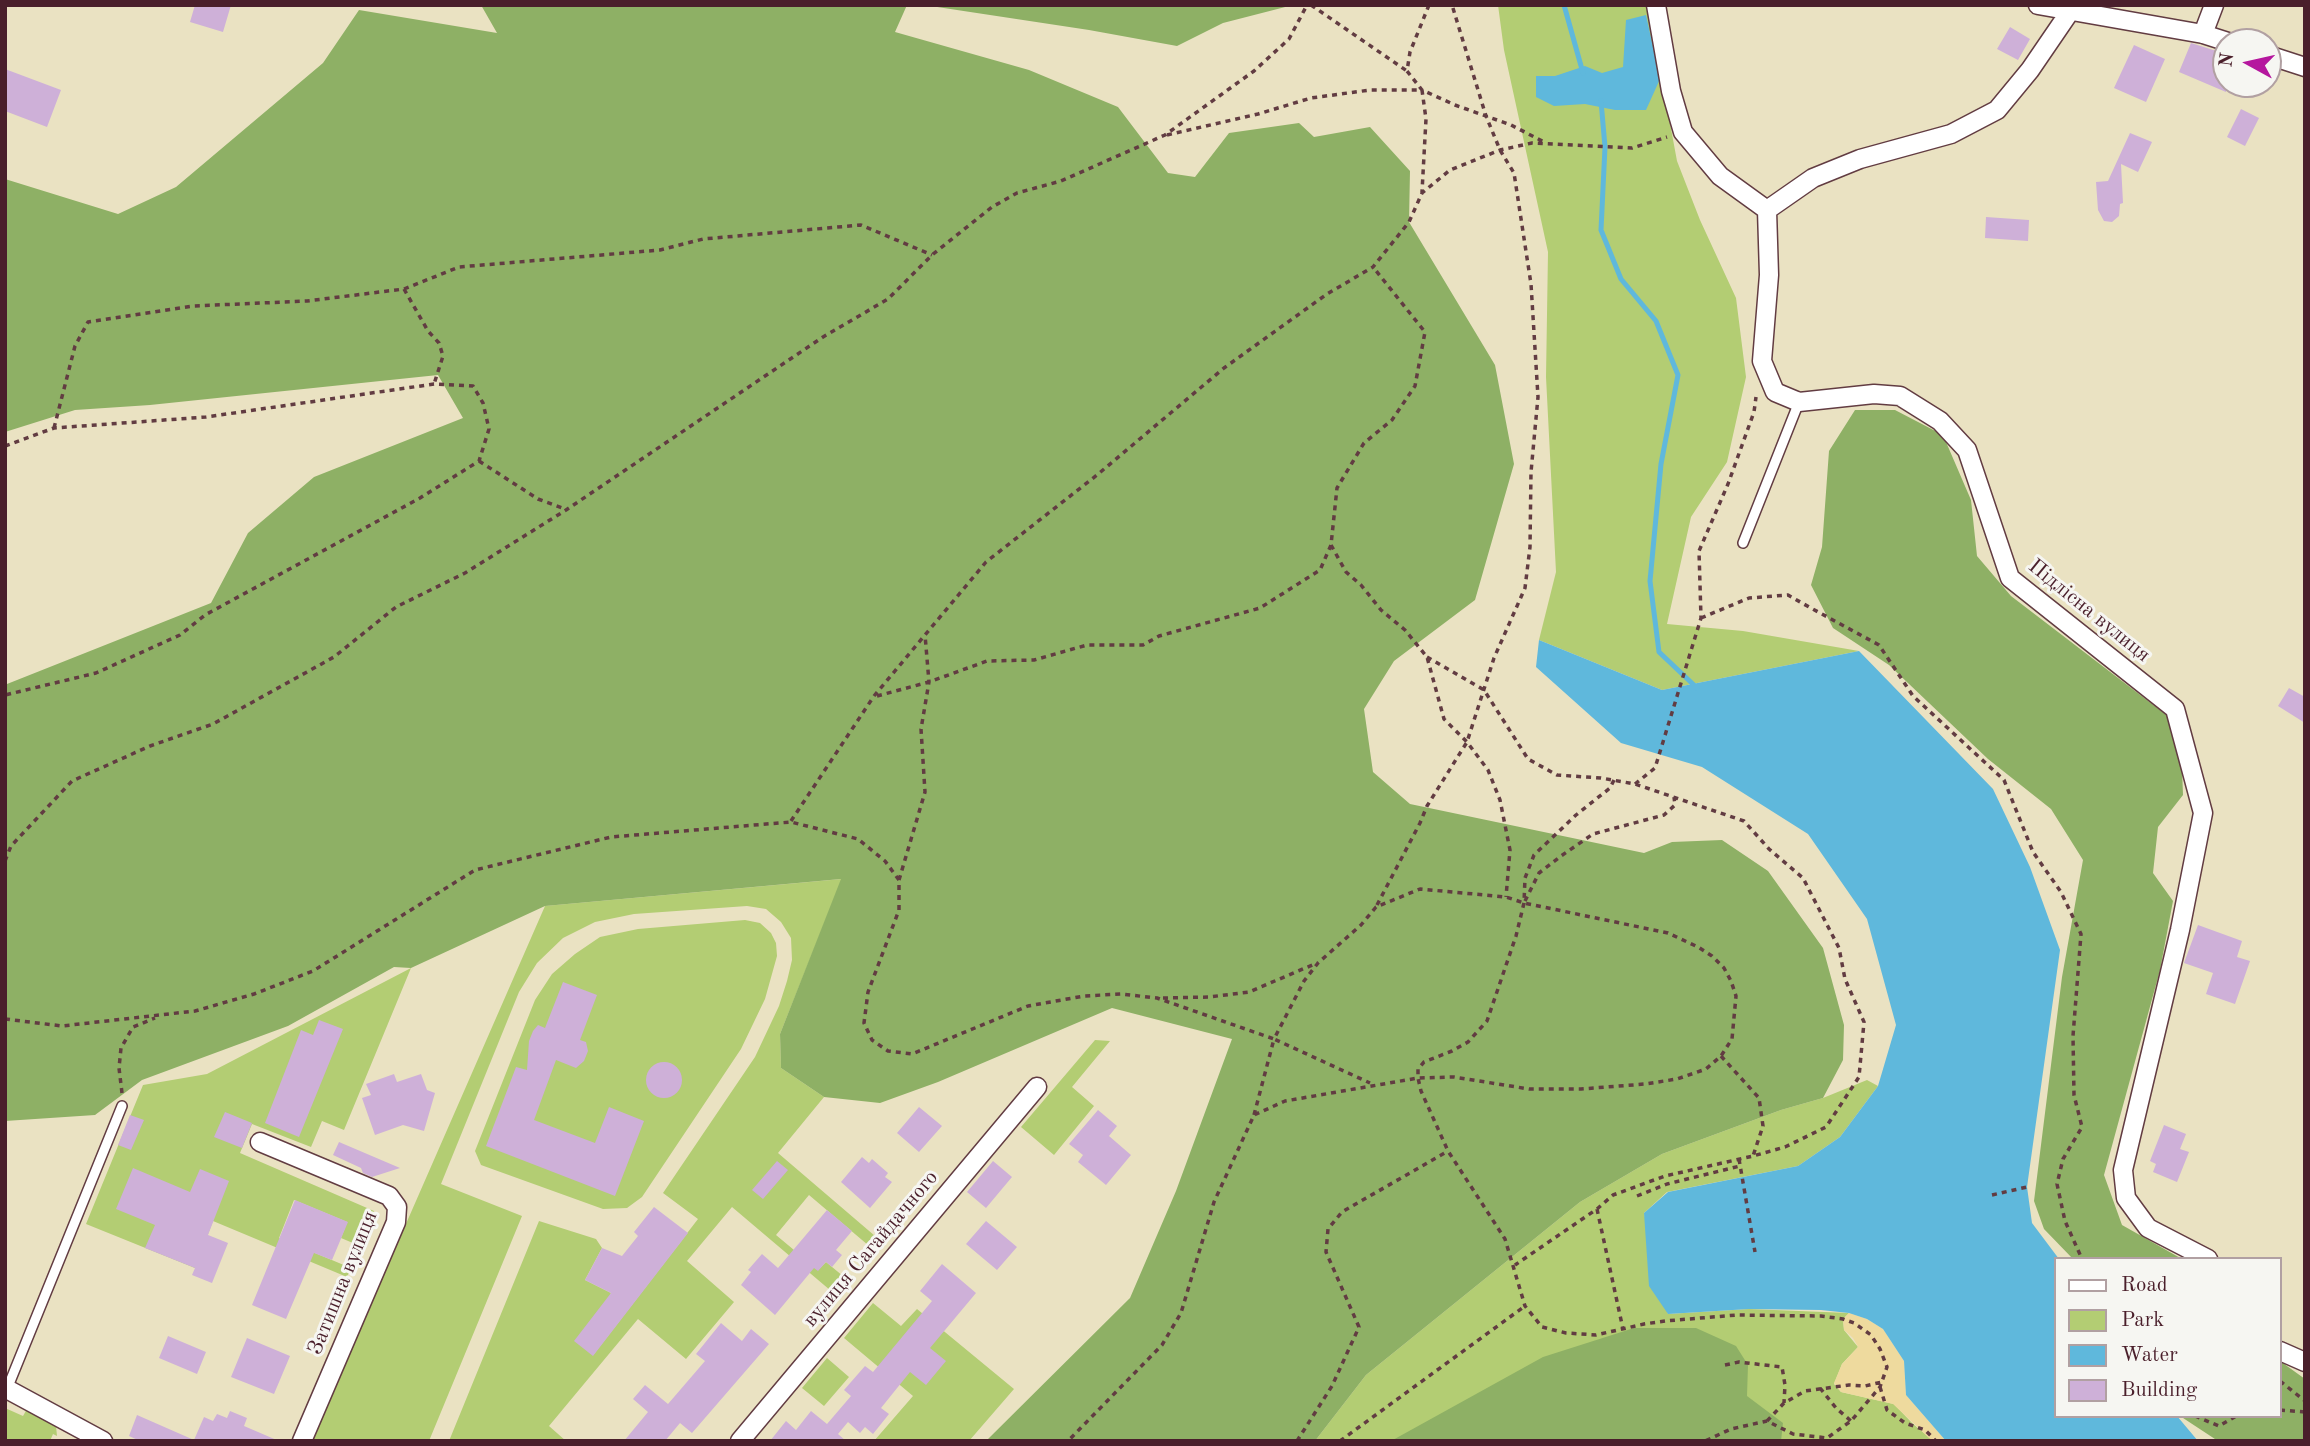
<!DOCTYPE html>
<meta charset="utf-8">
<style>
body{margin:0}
#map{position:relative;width:2310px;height:1446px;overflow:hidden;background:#eae2c2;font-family:"Old Standard TT",serif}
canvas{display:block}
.frame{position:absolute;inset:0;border:7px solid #4a1f2b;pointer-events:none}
.legend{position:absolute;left:2054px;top:1257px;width:228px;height:161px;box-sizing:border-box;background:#f6f6f2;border:2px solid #b1a0a2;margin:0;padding:9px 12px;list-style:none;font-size:21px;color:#4a1f2b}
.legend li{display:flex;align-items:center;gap:14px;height:35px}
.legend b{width:35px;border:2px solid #b1a0a2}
.north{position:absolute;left:2212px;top:28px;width:70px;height:70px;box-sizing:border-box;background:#f6f6f2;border:2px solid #b1a0a2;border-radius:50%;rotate:278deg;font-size:19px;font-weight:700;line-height:28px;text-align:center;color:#4a1f2b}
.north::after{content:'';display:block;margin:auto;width:24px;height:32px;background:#b5179e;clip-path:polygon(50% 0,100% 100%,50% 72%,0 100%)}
</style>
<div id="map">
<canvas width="2310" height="1446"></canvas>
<div class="frame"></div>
<ul class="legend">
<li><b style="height:9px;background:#fff"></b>Road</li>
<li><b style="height:19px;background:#b3cd73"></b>Park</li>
<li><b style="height:19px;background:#5fb8dc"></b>Water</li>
<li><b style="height:19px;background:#ceb0d8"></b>Building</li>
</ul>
<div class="north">N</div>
</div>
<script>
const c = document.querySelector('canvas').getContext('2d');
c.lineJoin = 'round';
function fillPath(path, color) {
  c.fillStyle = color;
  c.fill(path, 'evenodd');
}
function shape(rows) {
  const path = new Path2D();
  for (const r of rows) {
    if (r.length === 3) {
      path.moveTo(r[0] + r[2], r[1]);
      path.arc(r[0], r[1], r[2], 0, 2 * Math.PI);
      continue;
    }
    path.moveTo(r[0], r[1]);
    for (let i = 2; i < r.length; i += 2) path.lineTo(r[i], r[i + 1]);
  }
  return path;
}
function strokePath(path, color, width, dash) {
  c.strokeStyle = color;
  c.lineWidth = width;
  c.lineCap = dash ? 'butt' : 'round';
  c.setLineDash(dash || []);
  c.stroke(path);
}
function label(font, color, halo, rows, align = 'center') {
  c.font = font + ' "Old Standard TT",serif';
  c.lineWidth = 6;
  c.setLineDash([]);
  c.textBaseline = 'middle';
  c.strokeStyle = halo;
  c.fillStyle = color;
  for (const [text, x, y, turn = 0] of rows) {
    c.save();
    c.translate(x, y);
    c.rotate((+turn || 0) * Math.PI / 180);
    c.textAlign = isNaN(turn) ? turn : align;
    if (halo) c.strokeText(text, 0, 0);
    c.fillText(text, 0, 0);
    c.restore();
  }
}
const green = shape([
 [1498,5,1648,5,1677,161,1700,220,1736,298,1746,377,1727,462,1691,517,1667,624,1743,631,1859,651,1662,690,1539,640,1556,572,1546,377,1548,252,1504,50],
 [842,879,780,1034,781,1068,824,1097,778,1153,882,1242,875,1251,809,1195,776,1235,818,1270,826,1262,849,1281,837,1296,732,1207,687,1261,734,1302,686,1359,638,1319,549,1426,566,1441,449,1441,539,1221,596,1239,602,1248,585,1280,611,1293,593,1355,698,1219,663,1193,755,1057,779,1006,787,981,792,960,791,938,781,922,766,909,747,906,634,914,595,922,563,938,537,963,519,992,441,1184,522,1216,429,1441,311,1441,545,906],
 [745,920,760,923,771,933,776,943,777,956,765,999,741,1049,642,1197,627,1208,603,1209,481,1165,475,1151,535,1000,552,974,575,954,600,937,638,929],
 [411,968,344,1130,322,1121,311,1147,252,1124,240,1153,374,1211,360,1246,341,1238,347,1222,294,1200,279,1238,351,1268,347,1277,213,1221,195,1268,86,1224,143,1085,207,1074],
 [1095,1040,1110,1041,1072,1087,1094,1106,1054,1155,1021,1127],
 [1867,1080,1878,1086,1840,1137,1798,1166,1667,1192,1644,1213,1668,1314,1749,1309,1849,1313,1843,1319,1844,1330,1858,1347,1842,1364,1834,1384,1841,1392,1894,1404,1913,1424,1934,1441,1315,1441,1366,1375,1580,1202,1662,1154,1781,1110,1823,1098],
 [873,1303,901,1326,917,1309,1014,1389,969,1441,874,1441,913,1396,844,1338],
 [827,1358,849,1377,824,1406,802,1388],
 [5,1408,23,1416,27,1409,56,1426,57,1436,53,1434,50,1441,5,1441]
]);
const forest = shape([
 [481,5,907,5,895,32,1029,70,1118,107,1168,173,1195,177,1229,133,1299,123,1314,137,1370,127,1410,171,1409,222,1495,365,1514,464,1475,600,1394,661,1364,709,1373,772,1410,804,1644,853,1672,842,1722,840,1768,871,1823,948,1844,1025,1843,1060,1823,1098,1781,1110,1662,1154,1580,1202,1366,1375,1315,1441,986,1441,1130,1298,1176,1191,1232,1039,1112,1008,938,1082,880,1103,824,1097,781,1068,780,1034,841,879,545,906,411,968,394,967,288,1026,142,1080,95,1115,5,1121,7,684,211,603,248,533,314,477,463,418,438,375,150,405,75,410,5,432,5,179,118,214,176,187,323,63,359,10,497,33],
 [924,5,1293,5,1223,23,1177,46,1089,30],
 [1855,410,1895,410,1943,435,1971,500,1977,556,2011,596,2169,717,2182,768,2183,795,2158,827,2153,873,2173,901,2160,970,2104,1175,2122,1225,2182,1259,2073,1259,2044,1229,2034,1201,2062,977,2083,860,2051,809,1988,759,1889,665,1833,628,1811,585,1822,547,1829,451],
 [1634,1328,1696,1328,1736,1346,1748,1365,1747,1396,1783,1423,1781,1441,1391,1441,1543,1357],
 [2280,1361,2305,1379,2303,1441,2218,1441,2180,1416,2280,1416]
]);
const sand = shape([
 [1849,1313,1867,1319,1883,1329,1904,1361,1906,1395,1946,1441,1934,1441,1929,1438,1893,1404,1841,1392,1834,1383,1842,1364,1858,1347,1853,1338,1844,1330,1843,1319]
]);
const water = shape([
 [1646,15,1660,79,1646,110,1615,110,1585,104,1554,106,1536,97,1536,76,1555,76,1585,66,1602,73,1623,67,1626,20],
 [1539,640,1662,690,1859,651,1993,789,2030,867,2060,950,2027,1187,2032,1223,2059,1259,2056,1259,2056,1416,2177,1416,2198,1441,1946,1441,1906,1395,1904,1361,1883,1329,1867,1319,1849,1313,1821,1310,1749,1309,1668,1314,1649,1286,1644,1213,1668,1192,1798,1166,1840,1137,1878,1086,1896,1025,1867,919,1808,834,1702,767,1621,743,1536,667]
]);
const stream = shape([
 [1564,5,1583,73],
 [1601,101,1605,147,1601,230,1621,279,1656,321,1678,375,1661,464,1650,581,1659,652,1697,688]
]);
const building = shape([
 [195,5,231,5,223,32,190,22],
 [2010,27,2030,39,2018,60,1997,49],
 [2191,43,2226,54,2226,92,2179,72],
 [2134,45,2165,59,2146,102,2114,88],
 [5,69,61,90,47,127,5,111],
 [2241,109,2259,118,2245,146,2227,137],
 [2130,133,2152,142,2138,172,2121,164,2123,203,2120,204,2119,216,2112,222,2104,221,2098,210,2096,182,2108,181],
 [1986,217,2029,220,2028,241,1985,238],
 [2289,688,2305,697,2305,723,2278,706],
 [2198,925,2242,941,2237,957,2250,961,2235,1004,2206,994,2213,973,2184,963],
 [563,982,597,995,580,1040,586,1042,588,1051,584,1061,576,1068,556,1060,534,1120,595,1143,609,1107,644,1121,615,1196,486,1146,516,1067,527,1070,529,1041,533,1031,538,1025,545,1028],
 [319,1020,343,1029,299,1137,265,1123,301,1030,313,1035],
 [664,1080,18],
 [394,1074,397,1082,421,1074,427,1090,435,1093,424,1131,403,1125,375,1135,362,1098,371,1095,366,1084],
 [919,1107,942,1126,919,1152,897,1133],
 [1098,1110,1117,1126,1109,1136,1131,1155,1106,1185,1078,1162,1083,1155,1069,1144],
 [225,1112,252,1123,242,1148,214,1137],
 [130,1115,144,1120,131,1150,118,1145],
 [2164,1125,2186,1134,2180,1149,2189,1152,2177,1182,2153,1172,2156,1164,2150,1161],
 [339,1142,400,1168,372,1177,363,1173,361,1168,333,1155],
 [862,1157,869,1163,872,1159,888,1173,885,1177,892,1182,870,1208,841,1182],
 [777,1161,788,1170,763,1199,752,1190],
 [993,1161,1012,1177,986,1208,967,1192],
 [133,1168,190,1192,200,1169,229,1181,208,1235,228,1243,212,1283,192,1275,195,1268,145,1248,155,1225,116,1209],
 [295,1200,348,1222,332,1260,314,1253,286,1319,252,1305],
 [654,1207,688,1233,593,1356,574,1341,611,1293,585,1280,602,1248,622,1256,638,1236,634,1232],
 [827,1210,852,1231,836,1250,842,1255,832,1267,826,1262,818,1271,814,1268,775,1315,741,1285,751,1272,748,1270,762,1254,778,1268],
 [986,1221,1017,1247,997,1270,966,1244],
 [942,1264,976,1293,930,1348,946,1361,926,1385,910,1372,881,1408,889,1414,873,1434,865,1427,860,1433,848,1422,838,1434,846,1441,770,1441,786,1421,796,1430,811,1411,827,1424,851,1396,844,1390,865,1366,873,1372,932,1301,920,1291],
 [721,1323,742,1341,751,1329,769,1344,692,1433,680,1423,665,1441,624,1441,648,1412,633,1399,645,1385,668,1404,705,1361,696,1354],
 [168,1336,206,1352,197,1374,159,1358],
 [247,1338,290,1356,274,1394,231,1377],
 [230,1411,247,1418,244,1426,279,1441,140,1441,129,1436,137,1415,194,1440,204,1417,213,1421,217,1414,227,1418]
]);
const path = shape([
 [1311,5,1407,71],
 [1429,5,1410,52,1407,71,1422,90,1455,105,1511,125,1546,143],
 [1167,135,1258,114,1311,98,1370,90,1422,90,1426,119,1422,192],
 [404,289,428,331,439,343,443,356,434,384],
 [54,428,75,346,88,322,193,306,307,301,404,289,459,267,660,250,703,239,861,225,932,255],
 [5,446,54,428,206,417,434,384,473,386,483,403,489,429,479,461,420,498,205,615,180,635,96,673,5,695],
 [479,461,538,499,565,509],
 [1331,545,1346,572,1361,585,1381,610,1405,630,1427,657,1444,719,1467,742,1488,770,1500,800,1510,850,1506,897],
 [1701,618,1749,598,1788,595,1809,607,1879,645,1913,696,2004,780,2033,852,2061,892,2081,934,2073,1036,2074,1095,2082,1127,2063,1159,2057,1184,2065,1221,2082,1259],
 [1427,657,1484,690,1528,759,1557,775,1601,778,1635,784,1744,821,1769,849,1803,878,1839,948,1845,979,1864,1022,1859,1077,1826,1127,1785,1147,1753,1156,1665,1176,1613,1195,1597,1209,1515,1265],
 [877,696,929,682,987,661,1034,660,1087,645,1143,645,1159,636,1260,608,1320,570,1331,545,1337,488,1364,443,1392,420,1415,386,1425,332,1373,267],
 [1614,780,1610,788,1576,815,1534,855,1525,878,1524,903,1516,936,1487,1021,1468,1042,1452,1051,1424,1062,1418,1069,1418,1078,1421,1091,1448,1151,1505,1239,1525,1306,1542,1327,1566,1333,1596,1335,1644,1324,1665,1321,1737,1315,1821,1316,1843,1319,1854,1323,1871,1335,1880,1349,1887,1367,1880,1387,1851,1421,1827,1438,1793,1434,1767,1421,1731,1429,1705,1441],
 [1635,784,1655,768,1701,618,1699,551,1728,484,1754,412,1756,397],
 [791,821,874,696,986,562,1097,475,1224,368,1327,294,1373,267,1409,222,1422,193,1450,170,1500,150,1532,143,1632,148,1667,137],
 [5,861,11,846,72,781,150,746,213,724,334,657,396,607,465,573,566,510,823,337,888,299,932,255,992,207,1017,193,1061,181,1165,135,1254,71,1289,39,1307,5],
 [899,880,925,792,921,729,929,682,925,635],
 [1525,901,1539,873,1561,856,1593,834,1664,815,1675,805,1674,797],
 [1377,905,1420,823,1427,806,1467,742,1494,658,1525,588,1530,547,1531,472,1538,397,1531,284,1514,173,1500,150,1486,116,1452,5],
 [1163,998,1209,997,1249,992,1317,963],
 [5,1019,62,1026,195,1011,254,994,313,971,475,870,611,837,791,822,858,839,885,861,899,880,899,910,868,992,864,1023,872,1040,888,1051,912,1054,1028,1006,1084,996,1121,994,1157,998,1274,1039,1304,981,1318,963,1361,925,1376,907,1420,889,1506,897,1524,903,1668,933,1698,947,1712,956,1724,968,1731,981,1736,996,1732,1039,1721,1056,1706,1069,1677,1079,1645,1084,1581,1089,1529,1089,1454,1077,1418,1078,1285,1101,1254,1115,1214,1202,1181,1313,1162,1345,1068,1441],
 [1721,1056,1759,1098,1763,1126,1753,1156],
 [122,1093,119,1068,121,1048,133,1027,155,1018],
 [1254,1115,1274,1039,1370,1083],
 [1739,1159,1755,1252],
 [1992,1195,2027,1187],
 [1637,1196,1667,1184,1740,1166],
 [1597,1209,1623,1329],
 [1725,1365,1739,1362,1782,1367,1785,1385,1784,1403],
 [2280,1381,2305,1401],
 [1880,1387,1887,1410,1905,1423,1925,1430,1936,1441],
 [1820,1388,1836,1408,1851,1421],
 [2280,1410,2305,1412],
 [2195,1416,2219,1426,2236,1416],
 [1767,1421,1784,1403,1805,1391,1849,1385,1865,1386,1882,1382],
 [1297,1441,1332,1386,1359,1327,1326,1252,1328,1229,1342,1212,1448,1151],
 [1340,1441,1525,1306]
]);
const lane = shape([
 [1743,543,1799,402],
 [7,1389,122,1106]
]);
const street = shape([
 [1656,5,1671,91,1683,132,1720,176,1767,210],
 [2038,5,2203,34,2228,42],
 [2203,34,2214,5],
 [2268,55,2305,67],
 [1767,210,1769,275,1762,361,1775,392,1799,402,1874,394,1900,396,1940,421,1967,450,2010,578,2175,709,2203,813,2180,930,2123,1170,2126,1198,2148,1228,2208,1259],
 [1767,210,1813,178,1860,159,1951,134,1997,110,2030,70,2071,10],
 [260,1142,389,1196,397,1207,396,1222,302,1441],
 [2280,1351,2305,1362],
 [5,1388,103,1441],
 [740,1441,1037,1087]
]);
const streetNames = [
 ["Підлісна вулиця",2089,611,39],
 ["вулиця Сагайдачного",871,1249,-50],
 ["Затишна вулиця",343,1283,-68]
];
fillPath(green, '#b3cd73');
fillPath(forest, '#8eb065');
fillPath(sand, '#eeda9e');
fillPath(water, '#5fb8dc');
strokePath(stream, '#5fb8dc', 5);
fillPath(building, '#ceb0d8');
strokePath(lane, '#623c42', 12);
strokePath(street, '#623c42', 21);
strokePath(path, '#623c42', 3.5, [5, 5]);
strokePath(lane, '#fff', 9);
strokePath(street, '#fff', 18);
label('21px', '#4a1f2b', '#f6f6f2', streetNames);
</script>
